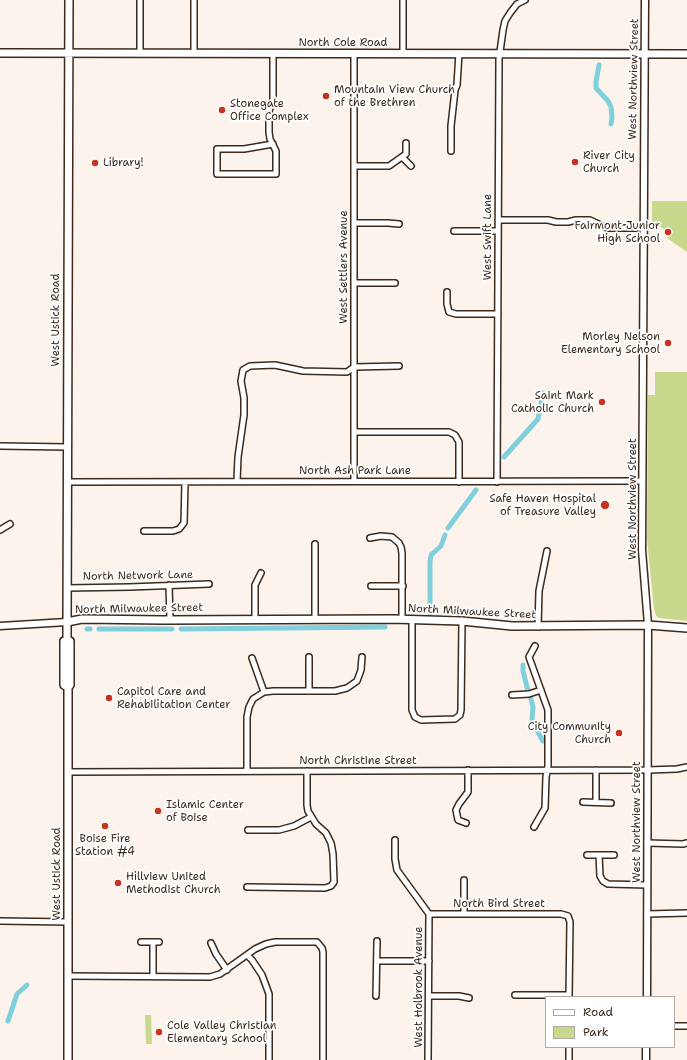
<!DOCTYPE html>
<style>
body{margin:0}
#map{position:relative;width:687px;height:1060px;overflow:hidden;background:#fcf4ec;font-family:"Shantell Sans",sans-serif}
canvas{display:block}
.legend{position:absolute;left:545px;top:996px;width:130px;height:52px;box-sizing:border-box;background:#fff;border:1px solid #b1aaa5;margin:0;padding:5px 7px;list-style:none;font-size:12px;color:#3b2a1e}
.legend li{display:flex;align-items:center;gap:8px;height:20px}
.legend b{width:20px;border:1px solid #b1aaa5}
</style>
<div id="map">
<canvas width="687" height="1060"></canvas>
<ul class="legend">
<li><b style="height:5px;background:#fff"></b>Road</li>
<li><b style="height:11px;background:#c8d88c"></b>Park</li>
</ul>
</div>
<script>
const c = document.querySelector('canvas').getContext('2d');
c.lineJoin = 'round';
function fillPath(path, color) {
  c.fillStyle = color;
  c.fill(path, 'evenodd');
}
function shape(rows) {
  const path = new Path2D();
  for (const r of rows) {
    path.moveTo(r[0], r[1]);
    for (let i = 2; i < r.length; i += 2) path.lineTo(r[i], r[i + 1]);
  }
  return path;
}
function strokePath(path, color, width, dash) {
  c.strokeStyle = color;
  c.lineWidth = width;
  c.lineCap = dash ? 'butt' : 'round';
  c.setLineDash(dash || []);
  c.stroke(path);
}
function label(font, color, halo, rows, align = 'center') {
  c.font = font + ' "Shantell Sans",sans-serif';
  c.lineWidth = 3.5;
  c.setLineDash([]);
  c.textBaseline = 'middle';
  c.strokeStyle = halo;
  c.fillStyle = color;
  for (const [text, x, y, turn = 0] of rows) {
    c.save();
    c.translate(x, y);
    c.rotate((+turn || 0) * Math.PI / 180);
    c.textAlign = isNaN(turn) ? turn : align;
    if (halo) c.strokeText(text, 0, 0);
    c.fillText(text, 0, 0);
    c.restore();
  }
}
const green = shape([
 [652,201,687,201,687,252,667,238,664,229,659,226,652,226],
 [655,372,687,372,687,621,659,618,656,616,654,609,647,539,648,395,655,395],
 [145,1015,151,1015,152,1044,146,1044]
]);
const canal = shape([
 [599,65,596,82,596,88,608,101,611,107,612,118,611,124],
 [504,457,538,419,543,393],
 [448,528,476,490],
 [430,613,430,562,431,555,441,546,445,535],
 [87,629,90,629],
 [99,629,172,629],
 [181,629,385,627],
 [523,665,523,671,528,691],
 [531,699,533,707,532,719,535,726],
 [538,732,543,741],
 [8,1021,17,994,27,985]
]);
const minor = shape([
 [140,0,140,53],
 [194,0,194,53],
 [273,54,273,100,269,111,269,132,270,139,276,151,276,174,217,174,217,149,244,149,273,144],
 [403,54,403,0],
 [451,151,451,126,455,90,457,85,459,53],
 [402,157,411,166],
 [354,166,389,166,406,154,406,143],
 [498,220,548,220,556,222,568,222,576,220,590,220,607,228,643,228],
 [354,223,388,223,399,224],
 [454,231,498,231],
 [354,283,395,283],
 [447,292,447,304,449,312,456,314,498,314],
 [354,432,449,432,455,435,459,442,459,482],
 [0,446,67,447],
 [237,481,238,457,244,415,244,398,241,381,243,370,250,366,275,365,303,371,347,372,354,367,399,366],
 [354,481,354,54],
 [67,482,642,481],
 [497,482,499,59,503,30,505,21,510,13,517,4,525,0],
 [0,530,10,524],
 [144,531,173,531,179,529,184,523,185,482],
 [370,538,381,536,392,537,399,543,401,547,402,553,402,619],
 [315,544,315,619],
 [169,585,170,620],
 [371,586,403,586],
 [67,588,130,587,209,584],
 [255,619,255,585,261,573],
 [412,620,412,710,415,717,421,720,455,719,460,715,461,710,462,621],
 [538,627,539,591,547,551],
 [309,657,309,691],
 [264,692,273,691,335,691,347,688,357,681,361,670,362,657],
 [512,695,529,694,541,690],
 [247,771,247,717,249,707,253,699,264,692,252,658],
 [68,772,648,770,677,769,687,767],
 [583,802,611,803],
 [596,802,596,770],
 [466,823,458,820,456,810,459,804,468,792,468,770],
 [534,827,545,808,546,777,548,766,548,710,529,657,535,646],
 [248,830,279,830,294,826,311,817],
 [395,840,395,859,397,870,429,914],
 [647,843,683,844,687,843],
 [587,855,614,855],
 [599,855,600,876,603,881,608,884,647,885],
 [464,880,464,914],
 [247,887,325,888,331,886,334,882,333,854,331,843,326,833,316,824,308,811,307,805,307,771],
 [429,914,561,914,568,916,570,922,569,997],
 [647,914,687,913],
 [0,921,68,922],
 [141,942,159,942],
 [153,942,153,976],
 [211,943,216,954,227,970],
 [247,955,252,960,262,975,269,994,269,1060],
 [377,961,429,961],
 [68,976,210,977,220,974,255,949,266,944,275,942,317,942,322,948,323,952,323,1060],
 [515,995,569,995],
 [376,996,377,941],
 [429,996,459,996,469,998],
 [674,1026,687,1026],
 [428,1060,429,914],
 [569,1060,569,1047]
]);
const tertiary = shape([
 [645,0,642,550,648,625,647,997],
 [0,626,67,622],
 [646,1060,646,1047]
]);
const secondary = shape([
 [0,53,687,54],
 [67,622,82,619,163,620,392,619,462,621,512,626,648,625,687,628],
 [67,640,64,641,64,685,68,687],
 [68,1060,68,687,70,685,70,641,67,640,67,622,69,0]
]);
const markers = [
 [326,96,4,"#c8321e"],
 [222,110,4,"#c8321e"],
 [575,162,4,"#c8321e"],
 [95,163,4,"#c8321e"],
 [668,232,4,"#c8321e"],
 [668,343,4,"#c8321e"],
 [602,402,4,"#c8321e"],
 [605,505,5,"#c8321e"],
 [109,698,4,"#c8321e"],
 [619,733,4,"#c8321e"],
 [158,811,4,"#c8321e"],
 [105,826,4,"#c8321e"],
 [118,883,4,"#c8321e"],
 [159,1032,4,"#c8321e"]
];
const streetNames = [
 ["North Cole Road",343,43],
 ["West Northview Street",634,79,-89],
 ["West Swift Lane",488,237,-90],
 ["West Settlers Avenue",344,267,-90],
 ["West Ustick Road",56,320,-90],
 ["North Ash Park Lane",355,471],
 ["West Northview Street",633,499,-90],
 ["North Network Lane",138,576,-1],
 ["North Milwaukee Street",139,609,-1],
 ["North Milwaukee Street",472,612,3],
 ["North Christine Street",358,761],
 ["West Northview Street",637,822,-90],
 ["West Ustick Road",57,874,-90],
 ["North Bird Street",499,904],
 ["West Holbrook Avenue",419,987,-90]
];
const poiNames = [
 ["Mountain View Church",334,90],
 ["of the Brethren",334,103],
 ["Stonegate",230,104],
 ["Office Complex",230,117],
 ["River City",583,156],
 ["Church",583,169],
 ["Library!",103,163],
 ["Fairmont Junior",660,226,"right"],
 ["High School",660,239,"right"],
 ["Morley Nelson",660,337,"right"],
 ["Elementary School",660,350,"right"],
 ["Saint Mark",594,396,"right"],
 ["Catholic Church",594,409,"right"],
 ["Safe Haven Hospital",596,499,"right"],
 ["of Treasure Valley",596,512,"right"],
 ["Capitol Care and",117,692],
 ["Rehabilitation Center",117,705],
 ["City Community",611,727,"right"],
 ["Church",611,740,"right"],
 ["Islamic Center",166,805],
 ["of Boise",166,818],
 ["Boise Fire",105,839,"center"],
 ["Station #4",105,852,"center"],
 ["Hillview United",126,877],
 ["Methodist Church",126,890],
 ["Cole Valley Christian",167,1026],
 ["Elementary School",167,1039]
];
fillPath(green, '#c8d88c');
strokePath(canal, '#80cfdd', 5);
strokePath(minor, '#3b2a1e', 8);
strokePath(tertiary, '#3b2a1e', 9);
strokePath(secondary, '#3b2a1e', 10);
strokePath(minor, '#fff', 5);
strokePath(tertiary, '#fff', 6);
strokePath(secondary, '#fff', 7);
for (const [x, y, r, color] of markers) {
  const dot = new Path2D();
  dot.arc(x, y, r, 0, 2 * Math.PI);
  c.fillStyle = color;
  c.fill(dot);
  strokePath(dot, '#fff', 1.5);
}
label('11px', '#3b2a1e', '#fff', streetNames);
label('11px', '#3b2a1e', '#fff', poiNames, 'left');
</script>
